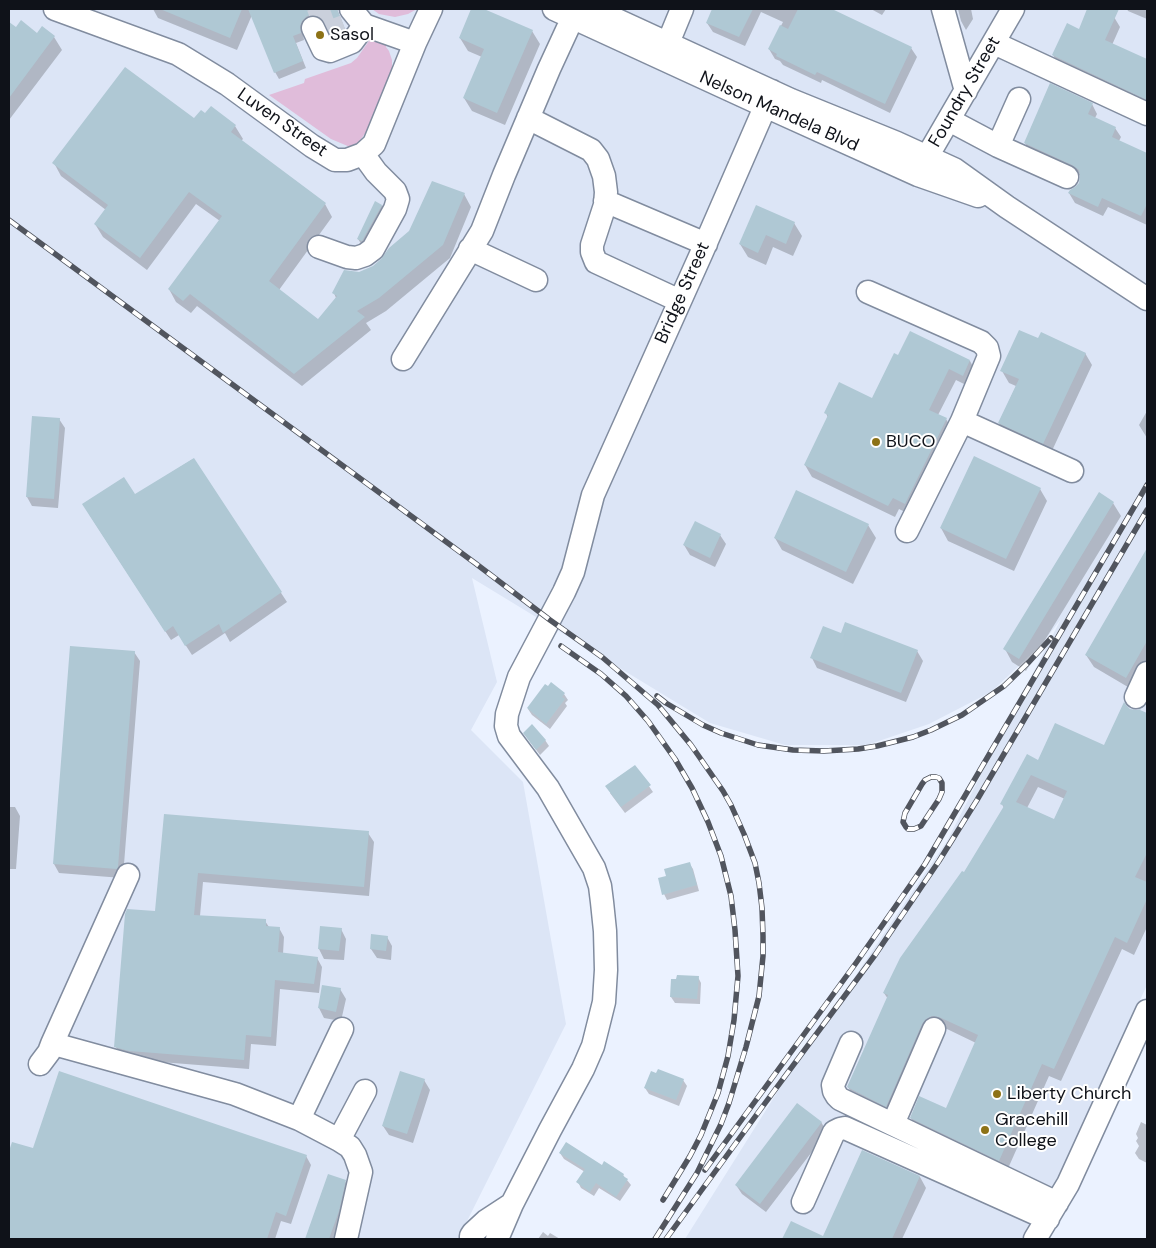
<!DOCTYPE html>
<style>
body{margin:0}
#map{position:relative;width:1156px;height:1248px;overflow:hidden;background:#ebf2ff;font-family:"DM Sans",sans-serif}
canvas{display:block}
.frame{position:absolute;inset:0;border:10px solid #0f1219;pointer-events:none}
</style>
<div id="map">
<canvas width="1156" height="1248"></canvas>
<div class="frame"></div>
</div>
<script>
const c = document.querySelector('canvas').getContext('2d');
c.lineJoin = 'round';
function fillPath(path, color) {
  c.fillStyle = color;
  c.fill(path, 'evenodd');
}
function shape(rows) {
  const path = new Path2D();
  for (const r of rows) {
    path.moveTo(r[0], r[1]);
    for (let i = 2; i < r.length; i += 2) path.lineTo(r[i], r[i + 1]);
  }
  return path;
}
function strokePath(path, color, width, dash) {
  c.strokeStyle = color;
  c.lineWidth = width;
  c.lineCap = dash ? 'butt' : 'round';
  c.setLineDash(dash || []);
  c.stroke(path);
}
function label(font, color, halo, rows, align = 'center') {
  c.font = font + ' "DM Sans",sans-serif';
  c.lineWidth = 4;
  c.setLineDash([]);
  c.textBaseline = 'middle';
  c.strokeStyle = halo;
  c.fillStyle = color;
  for (const [text, x, y, turn = 0] of rows) {
    c.save();
    c.translate(x, y);
    c.rotate((+turn || 0) * Math.PI / 180);
    c.textAlign = isNaN(turn) ? turn : align;
    if (halo) c.strokeText(text, 0, 0);
    c.fillText(text, 0, 0);
    c.restore();
  }
}
const built = shape([
 [9,9,1147,9,1147,985,1071,1150,1048,1196,1021,1239,685,1239,788,1075,947,841,1061,619,1041,645,991,692,929,724,867,745,785,745,710,723,472,578,497,682,471,730,523,782,566,1024,458,1239,9,1239]
]);
const green = shape([
 [372,9,417,9,408,14,395,17,379,14],
 [371,38,386,43,386,47,389,51,392,60,392,70,367,131,357,144,350,147,331,139,269,95,304,83,305,79,351,63,357,58]
]);
const shadow = shape([
 [153,9,255,9,253,12,262,9,337,9,348,37,337,43,329,28,326,25,319,22,306,28,303,34,304,40,296,43,306,68,279,79,275,72,252,15,237,50,158,18],
 [473,9,481,9,532,31,540,44,505,125,472,111,464,98,482,57,468,51,460,38],
 [713,9,829,9,911,48,917,57,890,113,822,80,821,83,783,65,780,61,775,59,769,49,783,22,761,12,745,46,713,32,707,23],
 [871,9,886,9,882,15],
 [958,9,971,9,973,19,966,30,961,21],
 [1089,9,1095,9,1114,17,1120,27,1112,45,1147,60,1147,106,1059,65,1053,55,1080,30],
 [1127,9,1147,9,1147,19,1128,11],
 [9,23,16,29,54,37,62,50,9,120],
 [1092,104,1097,114,1095,118,1115,128,1121,137,1119,141,1147,155,1147,225,1108,207,1103,216,1075,203,1069,193,1080,183,1081,176,1031,153,1025,143],
 [211,108,235,126,243,139,241,141,325,204,332,217,279,290,319,321,336,298,334,293,359,273,373,267,464,194,471,207,450,258,386,311,366,323,371,330,302,386,197,306,191,313,176,302,169,289,220,221,196,204,147,270,103,237,95,224,106,210,61,176,54,163,194,120,206,115],
 [382,205,389,218,366,251,358,239],
 [794,223,802,236,793,256,773,247,766,265,748,257,740,244],
 [1038,340,1085,353,1092,365,1050,455,1006,435,999,423,1016,386,1009,383,1002,371],
 [895,355,970,361,976,372,970,387,956,380,938,415,946,419,953,431,911,515,899,509,895,517,812,477,805,465,828,418,826,413,872,400],
 [1147,411,1147,438,1139,425],
 [59,419,65,428,58,508,32,506,27,497],
 [193,459,287,602,230,642,225,633,192,655,179,635,171,640,89,514,134,496],
 [1040,489,1047,501,1014,571,948,541,941,528],
 [1113,503,1121,516,1026,671,1012,662,1005,649],
 [868,525,876,538,853,584,782,550,775,538],
 [720,535,726,544,715,567,690,555,684,545],
 [1147,550,1147,666,1133,690,1094,667,1086,655],
 [841,634,917,651,923,661,906,702,817,668,812,658],
 [134,652,140,661,123,877,122,878,59,873,54,864],
 [564,694,568,700,565,703,567,706,550,729,532,715,528,709],
 [1130,710,1141,711,1147,714,1147,927,1134,955,1122,949,1061,1081,1049,1076,1006,1173,919,1131,911,1118,946,1110,976,1043,947,1029,940,1028,893,1119,856,1100,848,1087,888,999,884,993,965,873,1004,808,1002,804,1038,762,1105,747],
 [1038,787,1065,799,1055,820,1027,808],
 [528,739,545,740,549,746,540,755],
 [635,766,653,792,625,813,610,793],
 [9,807,15,807,20,816,16,869,9,869],
 [165,815,368,833,374,842,369,896,203,882,200,916,265,921,269,927,279,928,284,937,283,954,317,958,322,967,319,993,280,989,276,1046,251,1044,249,1069,135,1060,121,1056,116,1047,156,912],
 [689,863,693,869,699,891,667,900,664,894,668,877],
 [321,928,341,929,346,939,344,960,324,959,319,949],
 [387,937,392,946,391,960,377,958,371,949],
 [698,977,701,983,700,1004,675,1003,671,997],
 [340,989,346,999,341,1021,324,1018,319,1008],
 [424,1080,430,1090,413,1143,389,1135,383,1126],
 [683,1080,687,1086,679,1106,649,1094,645,1088],
 [821,1122,827,1132,766,1212,742,1194,736,1185],
 [1141,1122,1147,1125,1147,1163,1139,1159,1135,1153,1139,1146,1136,1141,1138,1138,1136,1134],
 [13,1143,34,1150,306,1156,311,1165,291,1224,281,1221,275,1239,9,1239,9,1155],
 [862,1152,920,1177,926,1188,902,1239,784,1239,791,1223,823,1238],
 [560,1153,602,1167,623,1175,631,1185,620,1201,599,1188,594,1196,581,1188,578,1182,585,1172,564,1159],
 [328,1176,345,1181,350,1191,337,1239,306,1239],
 [543,1232,548,1236,550,1233,560,1239,538,1239]
]);
const building = shape([
 [160,9,242,9,230,38],
 [248,9,337,9,345,29,344,31,331,36,325,22,321,18,315,15,307,16,302,21,300,26,301,33,293,36,303,61,274,73],
 [471,9,484,9,533,30,497,113,463,98,484,49,459,38],
 [712,9,753,9,739,37,706,23],
 [798,9,832,9,912,47,885,104,817,72,815,75,776,56,777,54,768,49,780,25,788,29],
 [1087,9,1119,9,1105,40,1147,59,1147,100,1052,55,1067,23,1079,29],
 [21,20,37,33,42,26,55,36,9,98,9,22,16,27],
 [125,67,194,118,201,110,205,113,211,106,236,125,231,132,326,203,269,281,318,319,337,296,332,293,344,270,359,272,373,266,381,259,389,248,409,231,432,181,465,193,443,245,379,298,357,311,365,317,294,374,190,294,183,301,168,289,222,216,189,192,140,258,94,224,108,205,52,163],
 [1050,83,1093,103,1088,114,1116,127,1112,137,1147,153,1147,204,1141,216,1102,198,1098,207,1068,193,1070,190,1075,187,1079,183,1080,176,1079,170,1072,165,1024,143],
 [375,201,382,205,362,241,357,239],
 [756,205,795,222,786,244,766,235,758,253,739,244],
 [1019,330,1038,338,1041,332,1086,353,1043,444,998,423,1019,379,1000,371],
 [910,331,970,360,963,376,949,369,929,410,947,418,905,504,893,498,888,506,804,465,828,415,824,413,839,382,872,398,894,353,898,355],
 [32,416,60,418,54,499,26,497],
 [974,456,1041,488,1006,559,940,528],
 [194,458,282,592,223,633,219,624,185,646,173,626,165,632,82,504,124,477,135,494],
 [796,490,869,524,846,572,774,538],
 [1099,492,1114,502,1019,659,1003,649],
 [695,521,721,534,710,558,683,545],
 [1147,548,1147,641,1126,678,1085,655],
 [845,622,918,650,901,693,810,658,823,626,841,633],
 [70,646,135,651,118,867,117,869,53,864],
 [551,682,565,693,562,697,565,699,546,724,527,708,545,684,548,686],
 [1124,702,1126,705,1130,709,1137,710,1141,709,1140,710,1147,713,1147,853,1135,877,1147,882,1147,899,1127,943,1115,937,1054,1069,1042,1064,999,1161,910,1118,919,1096,946,1108,978,1035,939,1017,932,1016,926,1019,922,1024,886,1107,847,1087,888,995,883,993,900,958,962,871,964,872,1004,806,1000,804,1027,754,1038,760,1055,723,1104,745],
 [1031,775,1067,791,1054,819,1016,802],
 [532,724,546,740,536,750,523,733],
 [635,765,651,785,621,807,605,786],
 [164,814,369,831,364,887,198,873,194,915,266,919,266,926,280,927,278,952,318,957,314,984,275,980,271,1037,246,1035,244,1060,129,1051,114,1047,125,914,127,909,155,911],
 [690,862,697,885,662,895,658,878,666,876,664,869],
 [320,926,342,928,339,951,318,949],
 [371,934,388,936,386,951,370,949],
 [677,975,699,976,697,999,670,997,671,979,676,979],
 [322,985,341,988,336,1012,318,1008],
 [658,1069,684,1079,676,1100,644,1088,651,1071,656,1073],
 [59,1071,307,1155,286,1216,276,1212,267,1239,9,1239,9,1151,12,1142,33,1148],
 [400,1071,425,1079,407,1134,382,1126],
 [797,1103,822,1122,760,1204,735,1185],
 [566,1142,602,1165,604,1161,624,1174,623,1176,628,1179,616,1197,596,1183,590,1192,576,1182,585,1169,559,1153],
 [862,1150,920,1176,892,1239,782,1239,791,1221,823,1236],
 [328,1174,346,1180,339,1211,329,1239,305,1239]
]);
const minorTunnel = shape([
 [311,21,338,11],
 [325,33,344,26]
]);
const minor = shape([
 [55,9,178,54,227,84,312,146,335,160,347,160,363,154,374,144,415,43,431,9],
 [351,9,364,25,415,43],
 [554,9,765,106,918,175,978,196],
 [593,9,791,100,897,143,954,169,1007,207,1147,299],
 [943,9,966,91],
 [313,28,323,49,330,51,352,42,358,34,364,25],
 [668,43,682,9],
 [994,43,1147,114],
 [528,118,591,150,598,159,604,176,606,192,605,205,592,245,592,252,596,262,680,301],
 [949,120,998,146,1067,177],
 [998,146,1019,99],
 [920,169,1013,9],
 [605,201,706,244],
 [319,247,347,257,356,258,365,255,373,249,395,209,398,199,395,191,376,172,363,154],
 [470,249,536,280],
 [868,292,981,342,987,348,989,356,962,421,1072,471],
 [403,359,482,231,504,175,549,69,573,17],
 [907,531,962,421],
 [1136,697,1147,673],
 [851,1043,833,1085,834,1091,837,1096,840,1099,1057,1203],
 [52,1044,128,875],
 [40,1064,49,1052,52,1044,61,1046,235,1094,299,1119,339,1140,365,1091],
 [299,1119,342,1029],
 [893,1124,934,1029],
 [339,1140,350,1147,355,1155,361,1172,346,1239],
 [803,1202,834,1132,840,1129,845,1128,1048,1219],
 [471,1239,471,1236,473,1233,486,1221,512,1204],
 [497,1239,512,1204,550,1130,583,1069,593,1046,604,1002,606,970,605,931,602,902,600,886,594,868,548,788,509,736,506,726,507,714,519,677,564,592,573,572,593,495,702,252,772,91],
 [1035,1239,1068,1184,1147,1011]
]);
const rail = shape([
 [9,220,475,563,550,620,602,657,658,705,691,745,723,791,731,805,744,834,755,863,759,883,762,908,763,936,763,956,759,996,746,1047,729,1103,721,1124,697,1173,655,1239],
 [561,646,601,674,626,696,648,721,675,759,692,788,708,822,721,856,731,896,735,930,738,976,734,1020,728,1056,718,1093,701,1135,690,1156,663,1200],
 [657,696,666,703,703,725,721,733,758,745,793,750,824,751,858,749,877,746,913,737,931,730,962,715,1004,686,1029,662,1051,638],
 [931,777,936,777,939,778,942,783,942,792,939,799,921,826,914,829,908,829,906,827,903,822,905,813,922,784,925,780,931,777],
 [705,1170,856,963,925,864,1147,485],
 [666,1239,760,1110,875,955,939,861,977,800,1147,510]
]);
const markers = [
 [320,35,5,"#8d7216"],
 [876,442,5,"#8d7216"],
 [997,1094,5,"#8d7216"],
 [985,1130,5,"#8d7216"]
];
const poiNames = [
 ["Sasol",330,35],
 ["BUCO",886,442],
 ["Liberty Church",1007,1094],
 ["Gracehill",995,1120],
 ["College",995,1141]
];
const streetNames = [
 ["Foundry Street",965,92,-60],
 ["Nelson Mandela Blvd",779,112,24],
 ["Luven Street",282,123,35],
 ["Bridge Street",683,293,-66]
];
fillPath(built, '#dce5f6');
fillPath(green, '#e0bcda');
fillPath(shadow, '#0003');
fillPath(building, '#afc8d4');
strokePath(minorTunnel, '#cad0dc', 22, [22, 11]);
strokePath(minor, '#818c9f', 25);
strokePath(minor, '#fff', 22);
strokePath(rail, '#51555e', 5.5);
strokePath(rail, '#fff', 4, [11]);
for (const [x, y, r, color] of markers) {
  const dot = new Path2D();
  dot.arc(x, y, r, 0, 2 * Math.PI);
  c.fillStyle = color;
  c.fill(dot);
  strokePath(dot, '#fff', 2);
}
label('18px', '#0f1219', '#fff', poiNames, 'left');
label('18px', '#0f1219', '#fff', streetNames);
</script>
